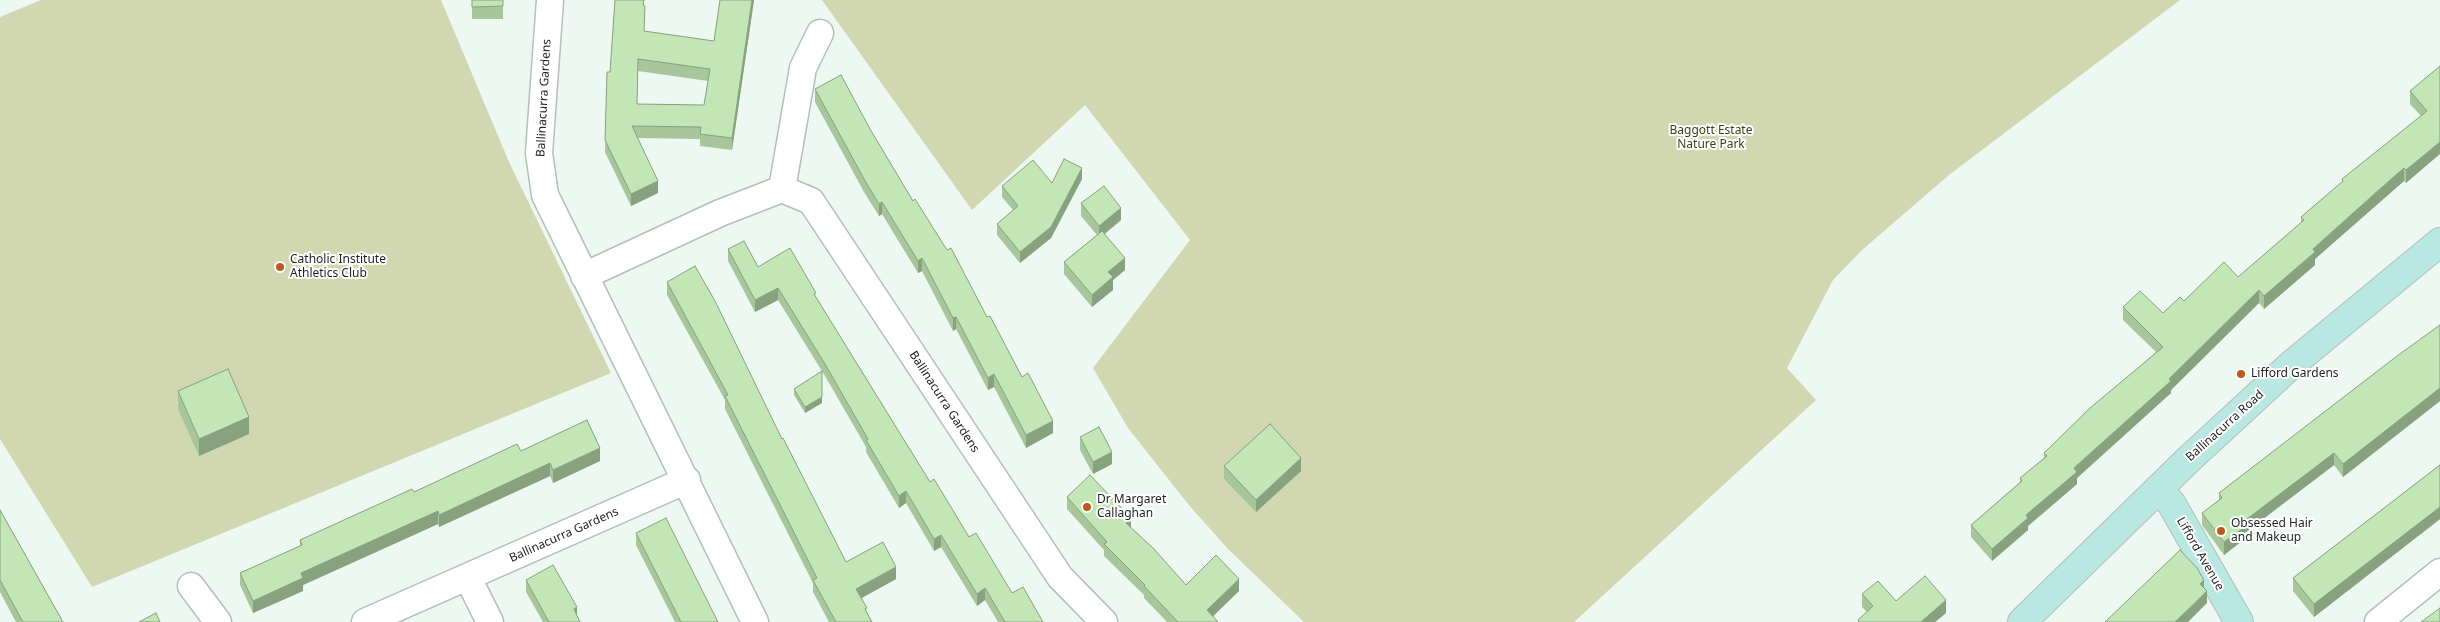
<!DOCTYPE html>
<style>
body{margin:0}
canvas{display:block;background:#ecf8f1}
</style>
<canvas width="2440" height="622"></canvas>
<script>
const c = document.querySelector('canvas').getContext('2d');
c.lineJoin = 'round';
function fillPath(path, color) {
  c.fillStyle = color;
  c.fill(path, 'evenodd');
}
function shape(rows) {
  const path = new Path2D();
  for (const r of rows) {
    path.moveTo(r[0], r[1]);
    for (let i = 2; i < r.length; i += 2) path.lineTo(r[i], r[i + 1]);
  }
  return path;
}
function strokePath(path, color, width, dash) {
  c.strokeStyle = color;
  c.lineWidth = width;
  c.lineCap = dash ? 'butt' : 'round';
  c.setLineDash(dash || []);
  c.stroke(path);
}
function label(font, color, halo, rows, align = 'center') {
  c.font = font + ' "Noto Sans",sans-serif';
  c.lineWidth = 4;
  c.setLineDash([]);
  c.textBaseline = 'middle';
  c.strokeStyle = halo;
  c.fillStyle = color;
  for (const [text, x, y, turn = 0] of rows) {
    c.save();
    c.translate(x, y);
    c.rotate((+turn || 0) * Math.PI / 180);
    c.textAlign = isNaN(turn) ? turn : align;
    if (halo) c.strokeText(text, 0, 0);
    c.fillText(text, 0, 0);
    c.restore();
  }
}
const green = shape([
 [41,0,441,0,509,162,611,373,92,587,0,439,0,17],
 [822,0,2180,0,1949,175,1862,250,1833,280,1787,368,1816,400,1574,622,1304,622,1228,549,1188,504,1128,428,1093,368,1190,240,1085,105,972,210]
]);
const street = shape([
 [550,0,539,153,545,195,755,622],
 [782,189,803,68,820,33],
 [584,276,720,213,782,189,811,201,1060,577,1104,622],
 [468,578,490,622],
 [191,586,218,622],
 [365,622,687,480],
 [2378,622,2440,572]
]);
const secondary = shape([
 [2158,489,2171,503,2239,622],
 [2022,622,2188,460,2291,365,2440,242]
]);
const wall = shape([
 [472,0,503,0,503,19,472,19],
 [644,0,644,6,645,18,644,31,714,41,720,0,754,0,732,150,700,146,700,139,637,138,658,193,631,206,605,152,607,72,610,72],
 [638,71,708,81,704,105,637,104],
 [2440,66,2406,183,2404,181,2381,201,2315,259,2315,265,2264,309,2259,303,2171,390,2171,393,2077,478,2077,484,2028,526,2028,530,1992,561,1971,537,1971,525,2020,482,2020,478,2044,458,2044,453,2156,352,2123,320,2123,307,2163,313,2184,301,2238,277,2301,223,2301,217,2342,183,2342,179,2421,116,2410,104,2410,91],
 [815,89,870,129,913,201,987,317,1022,377,1053,433,1026,448,994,387,988,390,956,329,953,331,922,271,918,273,882,214,879,216,864,192,815,102],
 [1082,179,1051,238,1020,263,997,235,997,224,1013,210,1002,197,1002,186,1052,183],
 [1081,203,1121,220,1105,234,1125,270,1113,280,1113,290,1092,307,1064,274,1064,262,1097,235,1081,216],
 [728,249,758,267,816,297,930,482,969,537,1012,593,1043,622,998,622,985,600,977,606,941,547,934,551,906,503,899,508,866,452,866,447,825,376,778,300,755,312,728,261],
 [667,282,782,439,846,562,896,579,862,598,867,614,872,622,829,622,813,592,813,583,725,409,725,400,667,295],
 [2440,325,2440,401,2343,477,2334,465,2242,535,2242,541,2224,555,2202,525,2202,513,2219,500,2219,493],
 [794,389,822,403,805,413,794,395],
 [178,391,249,434,199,456,178,409],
 [1080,437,1112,464,1093,474,1080,450],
 [521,451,600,461,553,483,550,476,439,527,438,524,303,585,303,591,253,613,240,585,240,573,300,546,300,540,414,492],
 [2440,465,2440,519,2314,617,2293,591,2293,578],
 [1224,466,1301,471,1256,512,1224,479],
 [1067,497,1131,528,1186,585,1239,591,1213,616,1218,622,1167,622,1144,598,1144,595,1104,556,1104,550,1067,509],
 [0,510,63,622,16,622,0,592],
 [636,533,718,622,675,622,636,545],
 [526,580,577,616,580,622,543,622,526,592],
 [1862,594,1896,601,1946,613,1935,622,1858,622,1858,620,1867,612,1862,607]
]);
const shadedWall = shape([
 [752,0,754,0,732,150,732,138],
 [2440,142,2440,154,2406,183,2406,170],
 [1082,168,1082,179,1051,238,1020,263,1020,252],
 [2404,168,2404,181,2315,259,2315,265,2264,309,2264,296,2313,249],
 [658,181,658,193,631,206,631,194],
 [882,202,882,214,879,216,879,204],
 [1121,208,1121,220,1099,238,1099,226],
 [922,258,922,271,918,273,918,261],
 [1125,258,1125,270,1113,280,1113,290,1092,307,1092,295,1108,272],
 [778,288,778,300,755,312,755,300],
 [2259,290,2259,303,2171,390,2171,393,2077,478,2077,484,2028,526,2028,530,1992,561,1992,549,2074,468,2169,379],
 [956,317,956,329,953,331,953,318],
 [994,374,994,387,988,390,988,378],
 [2440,388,2440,401,2343,477,2343,464],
 [822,397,822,403,805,413,805,407],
 [249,417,249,434,199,456,199,439],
 [1053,421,1053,433,1026,448,1026,435],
 [600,448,600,461,553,483,553,470],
 [1112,452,1112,464,1093,474,1093,462],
 [2334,453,2334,465,2242,535,2242,541,2224,555,2224,542,2239,525],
 [1301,458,1301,471,1256,512,1256,500],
 [550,463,550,476,439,527,439,515],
 [906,491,906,503,899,508,899,496],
 [2440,507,2440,519,2314,617,2314,604],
 [438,511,438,524,303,585,303,591,253,613,253,601,301,573],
 [1131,518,1131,530,1126,523],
 [941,535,941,547,934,551,934,539],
 [896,567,896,579,856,601,856,589],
 [1239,579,1239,591,1207,622,1207,610],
 [2204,580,2204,593,2200,584],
 [985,588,985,600,977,606,977,594],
 [2207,591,2207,603,2188,622,2175,622],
 [1946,600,1946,613,1935,622,1921,622],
 [577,607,577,619,574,609]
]);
const building = shape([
 [472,0,503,0,503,6,472,7,472,0],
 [615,0,644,0,643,5,645,6,644,31,714,41,720,0,752,0,732,138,700,134,701,127,632,126,658,181,631,194,605,140,607,72,610,72,615,0],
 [638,59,710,69,704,105,637,104,638,59],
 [2440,66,2440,142,2406,170,2404,168,2381,188,2313,249,2315,252,2264,296,2259,290,2169,379,2171,381,2074,468,2077,472,2026,515,2028,518,1992,549,1971,525,2022,481,2020,478,2047,456,2044,453,2090,408,2163,347,2123,307,2140,291,2163,313,2180,297,2184,301,2224,262,2238,277,2304,220,2301,217,2343,181,2342,179,2427,111,2410,91,2440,66],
 [841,75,870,129,913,201,915,199,947,250,951,248,987,317,990,316,1022,377,1028,373,1053,421,1026,435,994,374,988,378,956,317,953,318,922,258,918,261,882,202,879,204,864,179,815,89,841,75],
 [1064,159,1082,168,1051,227,1020,252,997,224,1018,206,1002,186,1033,160,1052,183,1064,159],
 [1104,186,1121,208,1099,226,1081,203,1104,186],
 [1102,231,1125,258,1108,272,1113,277,1092,295,1064,262,1102,231],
 [744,241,758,267,790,248,816,293,814,294,930,482,934,479,969,537,976,533,1012,593,1023,587,1043,622,1005,622,985,588,977,594,941,535,934,539,906,491,899,496,866,440,868,439,825,364,778,288,755,300,728,249,744,241],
 [695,266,715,301,782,439,783,438,846,562,883,542,896,567,856,589,867,608,865,609,872,622,836,622,813,580,817,578,725,396,728,395,667,282,695,266],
 [2440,325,2440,388,2343,464,2334,453,2239,525,2242,529,2224,542,2202,513,2222,498,2219,493,2397,356,2440,325],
 [228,369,249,417,199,439,178,391,228,369],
 [822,371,822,397,805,407,794,389,822,371],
 [587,420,600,448,553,470,550,463,439,515,438,511,301,573,303,578,253,601,240,573,302,545,300,540,412,489,414,492,517,444,521,451,587,420],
 [1270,424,1301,458,1256,500,1224,466,1270,424],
 [1099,427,1112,452,1093,462,1080,437,1099,427],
 [2440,465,2440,507,2314,604,2293,578,2440,465],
 [1090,475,1131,518,1126,523,1154,549,1186,585,1216,555,1239,579,1207,610,1218,622,1178,622,1144,586,1145,585,1104,544,1107,542,1067,497,1090,475],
 [0,510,63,622,23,622,0,580,0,510],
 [666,518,718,622,681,622,636,533,666,518],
 [2180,550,2197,568,2204,580,2200,584,2207,591,2175,622,2105,622,2180,550],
 [553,565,577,607,574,609,580,622,549,622,526,580,553,565],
 [1925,576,1946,600,1921,622,1859,622,1858,620,1873,606,1862,594,1878,581,1896,601,1925,576],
 [2440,608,2440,622,2421,622,2440,608],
 [156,613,160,622,139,622,156,613]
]);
const markers = [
 [280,267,5,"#bc5a1f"],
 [2241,374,5,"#bc5a1f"],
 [1087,507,5,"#bc5a1f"],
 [2221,531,5,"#bc5a1f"]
];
const streetNames = [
 ["Ballinacurra Gardens",544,98,-87],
 ["Ballinacurra Gardens",944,402,57],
 ["Ballinacurra Road",2225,426,-42],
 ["Ballinacurra Gardens",564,535,-24],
 ["Lifford Avenue",2200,554,60]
];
const parkNames = [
 ["Baggott Estate",1711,131],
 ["Nature Park",1711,145]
];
const poiNames = [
 ["Catholic Institute",290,260],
 ["Athletics Club",290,274],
 ["Lifford Gardens",2251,374],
 ["Dr Margaret",1097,500],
 ["Callaghan",1097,514],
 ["Obsessed Hair",2231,524],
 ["and Makeup",2231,538]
];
fillPath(green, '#d0d7b1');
strokePath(street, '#b4bfb9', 29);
strokePath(secondary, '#b4bfb9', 30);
strokePath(street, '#fff', 26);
strokePath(secondary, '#b9e8e2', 28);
fillPath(wall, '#a7c69c');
fillPath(shadedWall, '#88a17f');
fillPath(building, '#c2e6b5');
strokePath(building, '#88a17f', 1);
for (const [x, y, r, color] of markers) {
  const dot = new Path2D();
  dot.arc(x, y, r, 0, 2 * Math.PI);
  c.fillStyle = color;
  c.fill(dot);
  strokePath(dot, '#fff', 2);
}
label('12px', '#1d211f', '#fff', streetNames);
label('12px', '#3d4116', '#fff', parkNames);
label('12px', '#1d211f', '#fff', poiNames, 'left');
</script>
